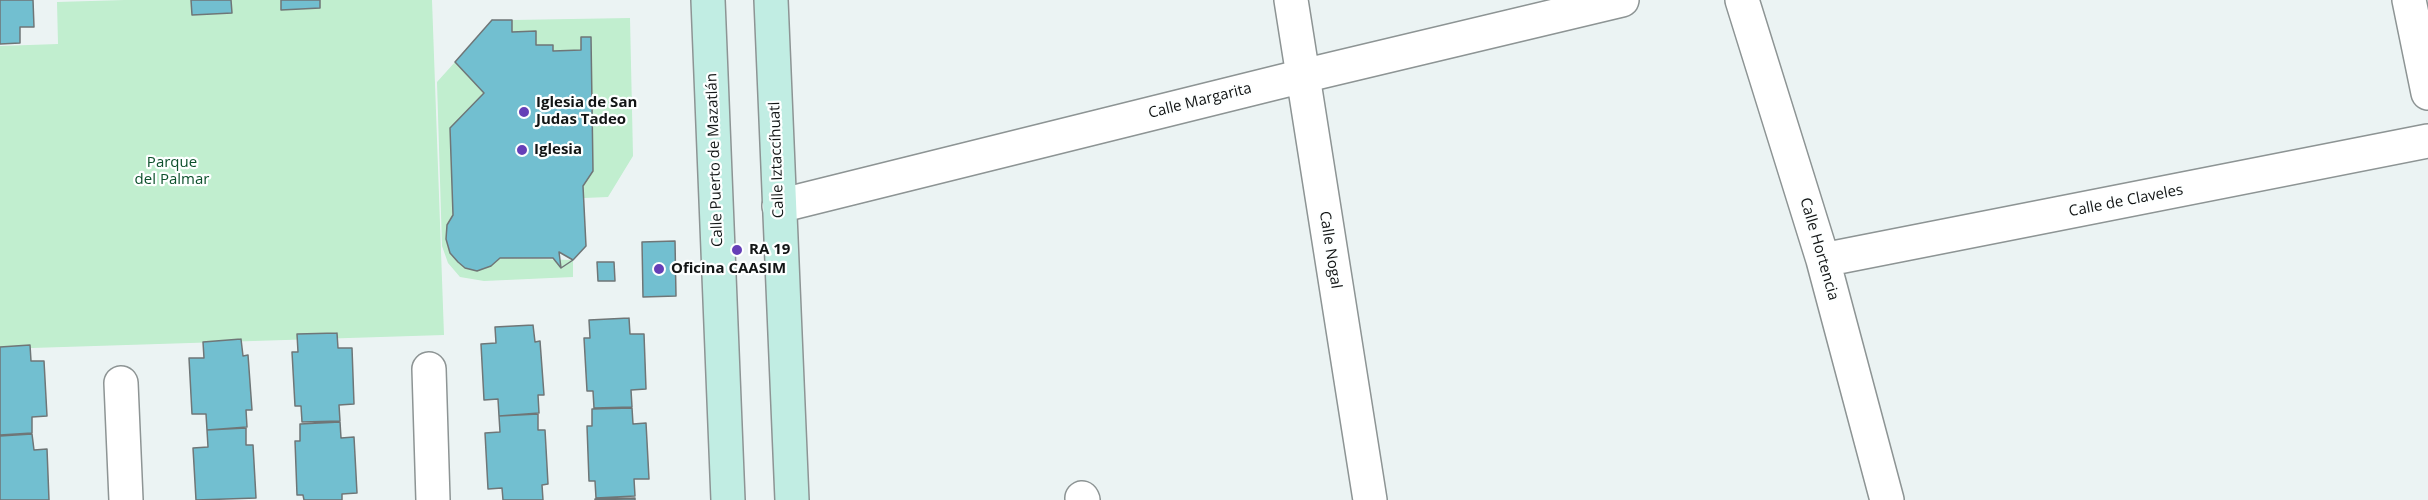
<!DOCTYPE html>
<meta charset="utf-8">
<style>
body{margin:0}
canvas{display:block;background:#ebf3f3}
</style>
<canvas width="2428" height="500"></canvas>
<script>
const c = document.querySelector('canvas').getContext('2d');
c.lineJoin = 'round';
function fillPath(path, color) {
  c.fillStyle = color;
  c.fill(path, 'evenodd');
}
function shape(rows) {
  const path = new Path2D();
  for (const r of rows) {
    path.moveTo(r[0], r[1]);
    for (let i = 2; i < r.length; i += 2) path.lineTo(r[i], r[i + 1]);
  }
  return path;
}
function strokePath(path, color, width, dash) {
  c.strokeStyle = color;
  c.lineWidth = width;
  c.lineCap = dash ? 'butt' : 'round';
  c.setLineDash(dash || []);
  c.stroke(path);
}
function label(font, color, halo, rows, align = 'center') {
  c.font = font + ' "Open Sans",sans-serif';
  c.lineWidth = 4.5;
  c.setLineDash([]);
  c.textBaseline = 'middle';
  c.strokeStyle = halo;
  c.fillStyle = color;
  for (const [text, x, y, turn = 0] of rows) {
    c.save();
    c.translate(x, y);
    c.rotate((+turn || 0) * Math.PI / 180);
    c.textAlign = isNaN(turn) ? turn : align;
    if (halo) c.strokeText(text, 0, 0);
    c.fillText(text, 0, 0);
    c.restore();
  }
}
const green = shape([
 [125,0,432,0,444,335,0,349,0,46,58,44,57,2],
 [630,18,633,156,608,197,584,198,583,186,593,171,591,37,582,37,581,50,553,51,536,45,536,31,512,32,512,20],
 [455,62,484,93,450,128,453,215,447,225,446,239,450,253,465,268,477,271,491,266,500,258,573,260,573,277,484,281,460,277,448,263,442,246,437,82]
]);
const building = shape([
 [0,0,33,0,34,27,20,27,20,43,0,44,0,0],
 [191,0,231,0,232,13,192,15,191,0],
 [281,0,320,0,320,8,281,10,281,0],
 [492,20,512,20,512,32,536,31,536,45,553,45,553,51,581,50,581,37,591,37,593,171,583,186,586,246,573,260,561,268,553,258,500,258,491,266,477,271,465,268,458,262,450,253,446,239,447,225,453,215,450,128,484,93,455,62,492,20],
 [675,241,676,296,643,297,642,242,675,241],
 [559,252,573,260,561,268,559,252],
 [597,262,614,262,615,281,598,281,597,262],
 [629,318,630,334,644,334,646,389,631,390,632,407,594,408,593,391,587,391,584,338,590,338,589,320,629,318],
 [533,325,535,342,540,341,544,395,538,395,539,413,499,416,498,399,484,400,481,344,496,343,495,327,533,325],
 [337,333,338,348,352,348,354,404,339,405,340,421,302,422,301,406,295,406,292,352,298,352,297,334,337,333],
 [241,339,243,356,248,355,252,410,246,410,247,427,207,430,206,414,192,414,189,358,204,358,203,342,241,339],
 [30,345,31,361,44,361,47,416,32,417,32,433,0,435,0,347,30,345],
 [632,408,633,424,646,423,649,479,634,479,635,496,596,498,595,481,589,481,587,426,592,426,592,409,632,408],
 [538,414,538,430,545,430,548,484,542,485,543,500,503,500,502,488,488,489,485,433,500,432,499,416,538,414],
 [340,422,341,438,354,437,357,493,342,494,342,500,304,500,303,495,297,495,295,441,300,441,300,424,340,422],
 [246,428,246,445,253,445,256,498,196,500,193,448,208,447,207,430,246,428],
 [32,434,34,450,47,449,49,500,0,500,0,436,32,434],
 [635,498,635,500,595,500,595,499,635,498]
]);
const minor = shape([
 [1291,0,1370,500],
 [1742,0,1823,260,1887,500],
 [2409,0,2428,93],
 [779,206,1303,76,1622,0],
 [1823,260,2428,141],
 [429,369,433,500],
 [121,383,126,500],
 [1082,498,1083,500]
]);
const secondary = shape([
 [708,0,728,500],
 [771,0,792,500]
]);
const markers = [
 [524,112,6,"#653fb7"],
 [522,150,6,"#653fb7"],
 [737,250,6,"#653fb7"],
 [659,269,6,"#653fb7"]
];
const streetNames = [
 ["Calle Margarita",1200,101,-14],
 ["Calle Puerto de Mazatlán",715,160,-92],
 ["Calle Iztaccíhuatl",777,160,-92],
 ["Calle de Claveles",2126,201,-11],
 ["Calle Hortencia",1819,249,74],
 ["Calle Nogal",1330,250,81]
];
const poiNames = [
 ["Iglesia de San",536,103],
 ["Judas Tadeo",536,120],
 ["Iglesia",534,150],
 ["RA 19",749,250],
 ["Oficina CAASIM",671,269]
];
const parkNames = [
 ["Parque",172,163],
 ["del Palmar",172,180]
];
fillPath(green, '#c1eecf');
fillPath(building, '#72bfd0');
strokePath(building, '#6f7677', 1.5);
strokePath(minor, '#8d9494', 36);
strokePath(secondary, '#8d9494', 36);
strokePath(minor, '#fff', 33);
strokePath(secondary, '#c1ede3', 33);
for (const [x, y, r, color] of markers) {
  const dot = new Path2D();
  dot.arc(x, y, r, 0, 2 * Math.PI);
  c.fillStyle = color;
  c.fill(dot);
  strokePath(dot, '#fdffff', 2);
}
label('15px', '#121515', '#fdffff', streetNames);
label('bold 15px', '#121515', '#fdffff', poiNames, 'left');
label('15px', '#0d502c', '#fdffff', parkNames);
</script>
